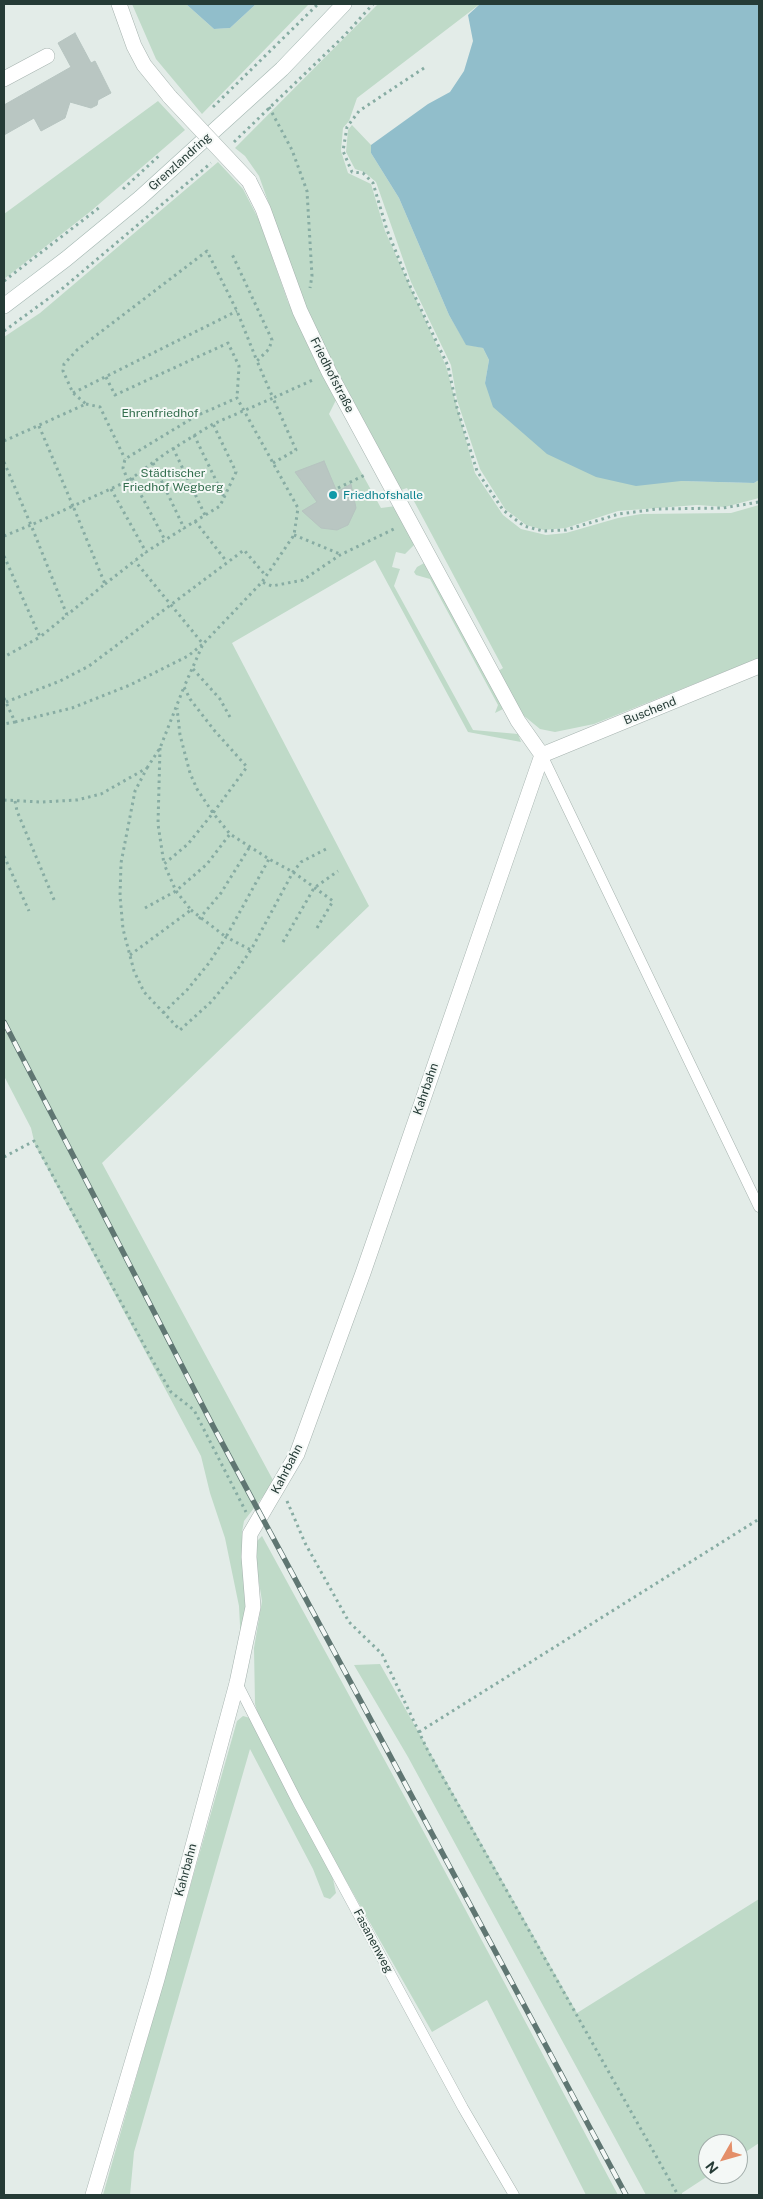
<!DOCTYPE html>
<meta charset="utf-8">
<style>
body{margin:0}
#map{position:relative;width:763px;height:2199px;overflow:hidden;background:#e3ece8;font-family:"Public Sans",sans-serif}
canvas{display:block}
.frame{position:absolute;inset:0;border:5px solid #253b36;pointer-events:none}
.north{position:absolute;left:698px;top:2134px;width:50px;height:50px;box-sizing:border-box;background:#f4f8f6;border:1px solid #a1aca9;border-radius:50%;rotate:232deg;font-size:14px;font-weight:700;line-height:20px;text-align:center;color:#253b36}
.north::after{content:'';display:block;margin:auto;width:18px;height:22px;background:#e48f69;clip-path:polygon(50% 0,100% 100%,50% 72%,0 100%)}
</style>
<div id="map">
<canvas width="763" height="2199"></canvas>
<div class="frame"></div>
<div class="north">N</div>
</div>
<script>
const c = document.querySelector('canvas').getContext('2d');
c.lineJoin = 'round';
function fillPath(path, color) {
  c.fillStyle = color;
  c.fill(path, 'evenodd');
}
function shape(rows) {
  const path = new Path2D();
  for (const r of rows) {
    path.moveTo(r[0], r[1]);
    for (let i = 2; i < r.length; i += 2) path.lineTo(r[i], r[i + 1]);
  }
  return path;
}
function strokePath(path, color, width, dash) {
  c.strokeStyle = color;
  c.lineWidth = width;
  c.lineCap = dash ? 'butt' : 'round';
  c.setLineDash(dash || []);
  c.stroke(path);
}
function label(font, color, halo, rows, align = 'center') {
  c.font = font + ' "Public Sans",sans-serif';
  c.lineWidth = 4;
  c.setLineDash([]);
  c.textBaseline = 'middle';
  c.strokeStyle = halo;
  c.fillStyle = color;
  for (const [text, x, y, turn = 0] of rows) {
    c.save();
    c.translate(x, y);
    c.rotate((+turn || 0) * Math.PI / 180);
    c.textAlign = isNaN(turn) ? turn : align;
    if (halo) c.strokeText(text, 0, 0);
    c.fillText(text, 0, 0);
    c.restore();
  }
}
const green = shape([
 [132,4,186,4,214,29,230,28,256,4,309,4,202,114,156,59],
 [378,4,480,4,357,98,349,121,343,128,341,151,348,173,371,184,385,231,446,366,475,473,503,515,521,529,546,535,566,533,618,518,641,514,731,513,759,505,759,658,594,724,555,732,540,729,523,715,498,671,503,668,407,488,401,490,311,322,259,176,245,156,235,148],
 [158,101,185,130,91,211,4,279,4,214],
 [352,125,371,145,371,153,399,198,449,315,466,344,483,348,489,360,485,383,681,481,754,483,759,480,759,498,725,507,697,505,618,511,566,528,544,530,526,525,505,509,480,469,457,400,451,365,411,282,376,182,364,172,355,169,346,152,348,130],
 [218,162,243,189,259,220,288,302,337,398,329,414,381,508,396,506,417,542,405,554,396,552,392,567,400,569,394,586,473,730,518,734,521,742,468,732,375,560,232,643,369,906,102,1163,274,1482,244,1521,242,1532,249,1607,241,1645,239,1606,225,1538,210,1493,201,1456,35,1145,31,1128,4,1076,4,337,40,313],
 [426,562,503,709,495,713,498,705,430,579,416,575,414,572,417,567],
 [262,1536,419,1823,618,2195,586,2195,487,2000,432,2032,265,1738,255,1704,254,1648,262,1601,253,1545],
 [380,1664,577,2013,759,1899,759,2143,738,2157,738,2144,708,2144,708,2174,711,2174,682,2193,682,2195,646,2195,408,1757,354,1665],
 [243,1716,250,1718,331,1870,336,1893,330,1899,324,1897,313,1869,250,1749,134,2152,130,2195,103,2195,237,1721]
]);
const water = shape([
 [186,4,256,4,230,28,214,29],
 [480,4,759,4,759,480,754,483,681,481,636,486,596,477,547,454,493,407,485,383,489,360,483,348,466,345,449,315,399,198,371,153,371,145,428,104,450,92,464,71,473,41,468,15]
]);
const building = shape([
 [75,33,91,63,95,61,111,93,98,100,97,105,91,108,70,102,65,118,41,131,34,118,4,135,4,105,71,67,58,43,75,33],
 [324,461,337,492,351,484,356,508,348,525,337,530,321,528,302,511,317,502,295,472,324,461]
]);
const path = shape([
 [424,68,359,111,347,127,343,151,352,172,363,173,373,183,387,230,410,286,448,366,457,408,477,471,503,510,524,526,543,531,566,530,619,514,657,509,723,508,759,502],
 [213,107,318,4],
 [269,107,292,150,307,191,312,276,310,288],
 [234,142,344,36,373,4],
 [123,189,161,154],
 [4,281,100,207],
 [4,331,63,288,211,163],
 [106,377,115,395,228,343,239,366,237,398],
 [73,393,237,311],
 [86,404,100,407,125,459],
 [39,426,73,506,128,481,166,453,213,424,273,398,257,361],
 [194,435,224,497],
 [4,441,86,404,73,393,63,371,64,364,77,350,207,251,237,311,257,361,269,349,272,340,232,254],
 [173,448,205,515],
 [4,462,31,525,73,506,105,584,67,615],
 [153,463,184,528,220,506,236,472,213,424],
 [273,463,296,450,273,398,315,379],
 [132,478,165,540],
 [128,481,123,468,125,459,196,416,237,398,298,508,294,535,262,582],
 [338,488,367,474],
 [111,489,146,552,184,528],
 [195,521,227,562],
 [294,535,340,554],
 [4,536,31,525,67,615,40,637],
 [4,556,40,637,4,657],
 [105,584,146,552],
 [193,669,220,699,231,719],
 [4,698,15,722,4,724],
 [6,702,60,681,89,666,244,550,266,576],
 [15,722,72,708,130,685,188,656,203,644,135,561],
 [160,748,158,824,164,864,188,844,213,813,197,789,190,773,180,735,177,708],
 [147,768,160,748,184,687],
 [4,800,41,802,77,800,101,794,147,768,135,791,121,863,120,896,123,929,134,971,144,992,180,1030,211,1002,235,973,251,950,293,872,301,862,326,849],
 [15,801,17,811,55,902],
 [4,856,29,911],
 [145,908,176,891,207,864,230,834],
 [191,910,226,937,269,859],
 [199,919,221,893,249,848],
 [317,928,333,901,293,872,269,859,230,834,213,813,247,767,214,730,190,699,184,687,203,644,262,582,272,586,303,580,340,555,396,528],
 [283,942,314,888,338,871],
 [130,955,191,910,176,891,164,864],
 [163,1013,187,990,209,963,226,937,251,950],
 [4,1157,34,1141,150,1356,171,1392,194,1410,246,1512],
 [287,1501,305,1543,349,1622,382,1654,428,1751,678,2195],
 [419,1732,759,1519]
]);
const service = shape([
 [542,755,759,1207],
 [237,1683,298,1803,463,2108,514,2195]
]);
const minor = shape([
 [119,4,134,46,144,65,170,97],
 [4,79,47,56],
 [249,181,263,209,300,311,329,372,518,721,542,755],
 [542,755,759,666],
 [93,2195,157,1979,237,1683,253,1607,249,1557,250,1534,297,1454,363,1273,542,755]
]);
const secondary = shape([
 [4,306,66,259,140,198,282,69,344,4]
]);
const rail = shape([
 [4,1022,213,1426,626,2195]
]);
const minorBridge = shape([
 [170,97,249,181]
]);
const markers = [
 [333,495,5,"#0f9aa8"]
];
const streetNames = [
 ["Grenzlandring",180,162,-42],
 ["Friedhofstraße",332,375,63],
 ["Buschend",650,711,-22],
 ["Kahrbahn",426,1089,-71],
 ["Kahrbahn",287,1469,-63],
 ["Kahrbahn",186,1870,-75],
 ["Fasanenweg",373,1941,62]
];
const parkNames = [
 ["Ehrenfriedhof",160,413],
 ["Städtischer",173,473],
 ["Friedhof Wegberg",173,487]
];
const cultureNames = [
 ["Friedhofshalle",343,495]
];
fillPath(green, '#bfdac8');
fillPath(water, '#91becb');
fillPath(building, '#b9c6c2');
strokePath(building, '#b6c4c0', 1);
strokePath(service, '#a6b3af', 11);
strokePath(minor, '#a6b3af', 16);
strokePath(secondary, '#a3b6b1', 16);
strokePath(path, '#87aca3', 3, [2.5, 4]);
strokePath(service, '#fff', 10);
strokePath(minor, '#fff', 15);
strokePath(secondary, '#fff', 15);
strokePath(rail, '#5f7672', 5.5);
strokePath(rail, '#f4f8f6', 4, [11]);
strokePath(minorBridge, '#a6b3af', 16, []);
strokePath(minorBridge, '#fff', 15);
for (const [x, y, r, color] of markers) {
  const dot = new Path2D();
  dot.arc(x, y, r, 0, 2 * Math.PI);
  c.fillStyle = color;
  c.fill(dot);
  strokePath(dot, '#f4f8f6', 2);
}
label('12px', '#253b36', '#f4f8f6', streetNames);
label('12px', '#336e4e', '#f4f8f6', parkNames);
label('12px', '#0d838f', '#f4f8f6', cultureNames, 'left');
</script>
